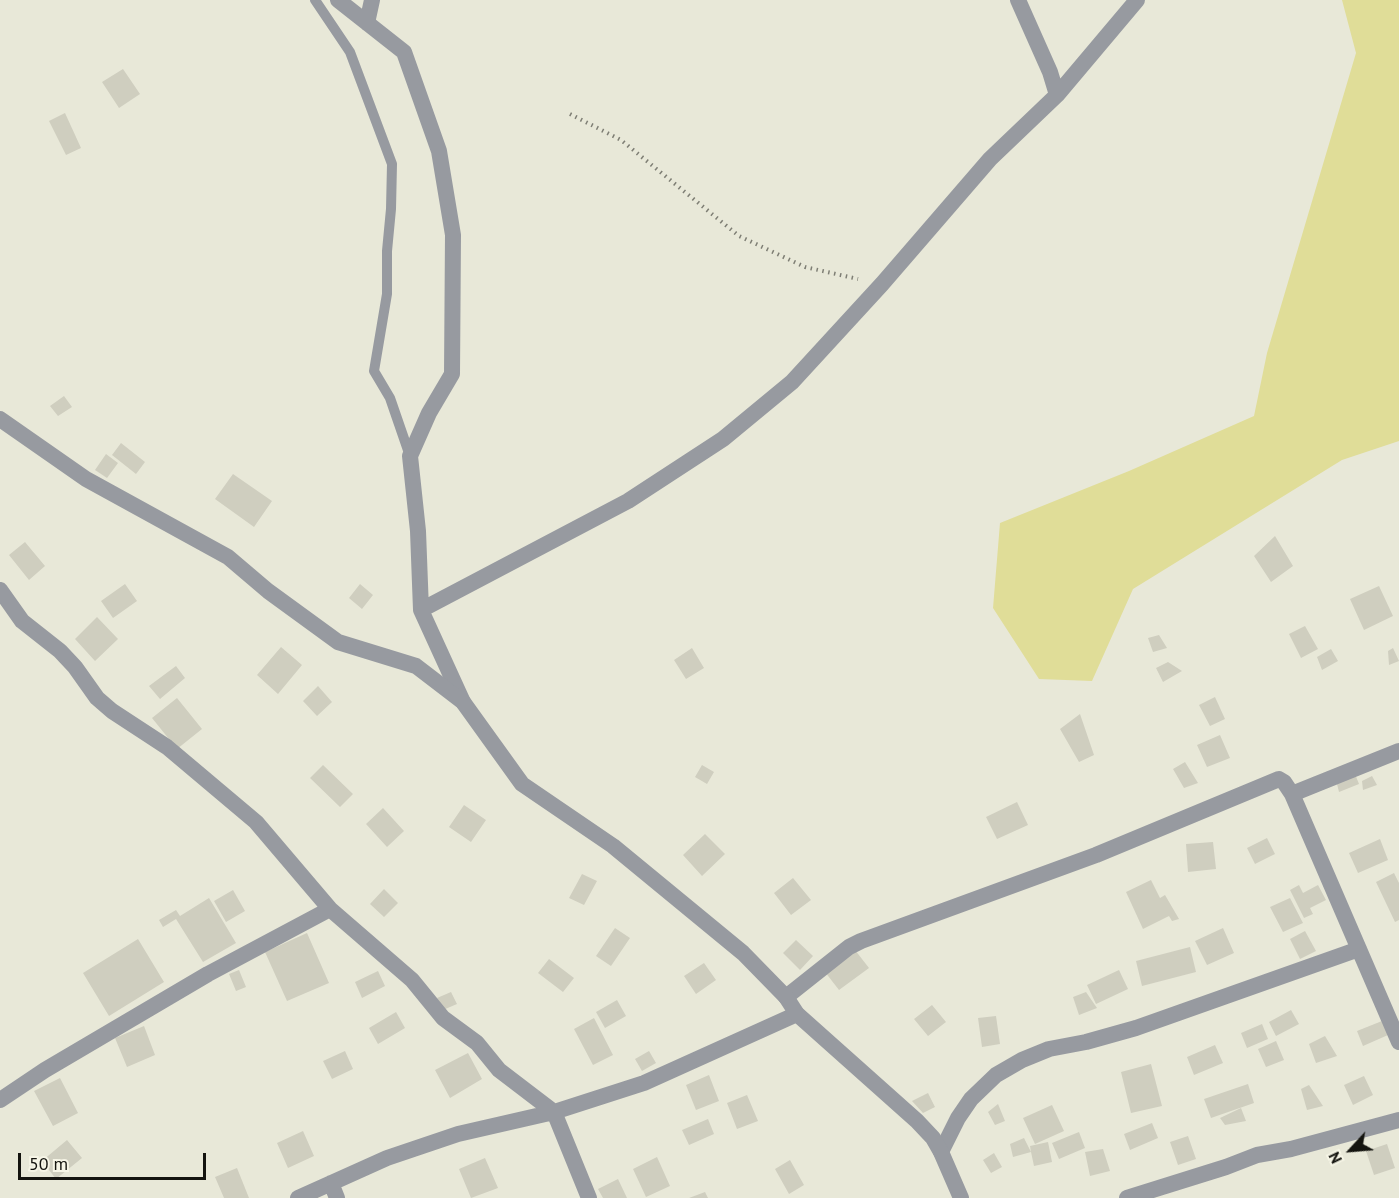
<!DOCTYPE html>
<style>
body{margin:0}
#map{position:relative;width:1399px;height:1198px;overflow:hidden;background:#e8e8d8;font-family:"PT Sans",sans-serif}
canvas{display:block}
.north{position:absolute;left:1321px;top:1120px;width:60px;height:60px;-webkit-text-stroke:4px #f6f5e6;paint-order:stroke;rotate:244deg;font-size:16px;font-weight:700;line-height:24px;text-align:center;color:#14140f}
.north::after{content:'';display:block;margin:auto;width:21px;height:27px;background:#14140f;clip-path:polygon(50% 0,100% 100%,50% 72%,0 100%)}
.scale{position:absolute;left:18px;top:1153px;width:188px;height:27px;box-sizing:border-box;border:3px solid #14140f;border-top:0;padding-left:8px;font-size:18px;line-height:21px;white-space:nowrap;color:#14140f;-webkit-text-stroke:4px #f6f5e6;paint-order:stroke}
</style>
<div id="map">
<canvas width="1399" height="1198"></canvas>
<div class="north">N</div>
<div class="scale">50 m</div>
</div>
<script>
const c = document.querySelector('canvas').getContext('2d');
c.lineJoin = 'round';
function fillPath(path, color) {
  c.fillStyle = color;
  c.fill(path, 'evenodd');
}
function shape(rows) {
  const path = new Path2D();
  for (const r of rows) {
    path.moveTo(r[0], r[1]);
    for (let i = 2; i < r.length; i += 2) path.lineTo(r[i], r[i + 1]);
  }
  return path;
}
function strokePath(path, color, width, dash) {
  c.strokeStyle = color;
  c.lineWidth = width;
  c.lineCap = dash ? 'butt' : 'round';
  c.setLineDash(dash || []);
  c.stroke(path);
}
const green = shape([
 [1342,0,1399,0,1399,441,1342,460,1133,589,1092,681,1039,679,993,608,1000,523,1129,471,1254,416,1267,353,1356,53]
]);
const building = shape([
 [123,69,140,94,119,108,102,82],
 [65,113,81,148,66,155,49,121],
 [64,396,72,407,58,416,50,406],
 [121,443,145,462,136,474,112,455],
 [106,454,118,463,107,478,95,470],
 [233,474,272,501,254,527,215,499],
 [1275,536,1293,566,1271,582,1254,556],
 [25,542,45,566,29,580,9,555],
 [125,584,137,601,113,618,101,601],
 [360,584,373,595,362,609,349,598],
 [1379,586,1393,616,1364,630,1350,599],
 [97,617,118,639,95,661,75,639],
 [1305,626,1318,649,1301,658,1289,634],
 [1159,635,1167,648,1153,652,1148,638],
 [281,647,302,665,278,694,257,675],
 [692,648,704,668,686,679,674,660],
 [1393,648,1399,661,1389,665,1388,651],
 [1331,649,1338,661,1322,670,1317,657],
 [1168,662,1182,671,1163,682,1156,668],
 [176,666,185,678,160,699,149,686],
 [318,686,332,702,317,716,303,701],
 [1215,697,1225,719,1210,726,1199,705],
 [177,698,202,729,177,749,152,718],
 [1080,714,1094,755,1079,762,1060,729],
 [1220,735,1230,758,1207,767,1197,745],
 [1185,762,1198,783,1184,788,1173,769],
 [323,765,353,794,340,807,310,778],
 [702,765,714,772,707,784,695,777],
 [1355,774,1359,784,1339,792,1336,780],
 [1372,776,1377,785,1363,790,1362,781],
 [1017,802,1028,825,997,839,986,817],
 [464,805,486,820,471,842,449,827],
 [383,808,404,831,387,847,366,824],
 [705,834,725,854,702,876,683,855],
 [1267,838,1275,854,1255,864,1247,848],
 [1380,839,1388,860,1358,873,1349,853],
 [1213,842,1216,869,1188,872,1186,844],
 [1394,873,1399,883,1399,920,1395,922,1376,882],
 [582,874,597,881,584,905,569,898],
 [793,878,811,900,791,915,774,893],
 [1151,880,1160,898,1165,895,1179,919,1172,921,1169,916,1143,929,1126,892],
 [1299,885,1303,893,1318,885,1326,900,1310,908,1313,914,1304,918,1290,890],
 [384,889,398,903,384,917,370,904],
 [233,890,245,911,226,922,214,901],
 [209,898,236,943,203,962,176,919,163,927,159,920,176,910,180,916],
 [1290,898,1303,923,1283,932,1270,907],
 [615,928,630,938,611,966,596,956],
 [1223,928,1234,953,1207,965,1195,941],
 [1305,931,1316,951,1300,959,1290,939],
 [307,933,329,983,287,1001,265,952],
 [138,939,164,982,109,1016,83,973],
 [796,940,813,956,800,970,783,953],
 [1190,947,1196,972,1142,986,1136,961],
 [855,950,869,968,839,990,825,972],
 [549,959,574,978,563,992,538,973],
 [704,963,716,980,696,994,684,976],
 [239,970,246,987,236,991,229,974],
 [1119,970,1128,989,1096,1004,1087,985],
 [378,971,385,986,362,998,355,982],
 [451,992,457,1004,443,1010,437,998],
 [1086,992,1097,1008,1079,1015,1073,997],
 [617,1000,626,1016,605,1028,596,1012],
 [932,1005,946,1022,928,1036,914,1019],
 [1291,1010,1299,1024,1276,1036,1269,1022],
 [396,1012,405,1028,378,1044,369,1028],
 [996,1016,1000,1044,982,1047,978,1018],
 [594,1018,613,1055,593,1065,574,1029],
 [1382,1021,1388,1035,1363,1046,1357,1031],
 [1262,1024,1268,1039,1247,1048,1241,1033],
 [144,1026,155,1055,127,1067,115,1038],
 [1325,1036,1337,1056,1316,1063,1309,1044],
 [1276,1041,1284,1060,1266,1067,1258,1049],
 [1215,1045,1223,1063,1194,1075,1187,1057],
 [345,1051,353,1069,332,1079,323,1061],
 [649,1051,656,1063,642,1071,635,1059],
 [468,1053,482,1079,450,1098,435,1070],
 [1151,1064,1162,1106,1131,1113,1121,1072],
 [709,1075,719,1101,696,1110,686,1085],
 [1364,1076,1373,1095,1353,1105,1344,1085],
 [60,1078,78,1113,53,1126,34,1091],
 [1248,1084,1254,1103,1211,1118,1204,1099],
 [1309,1085,1323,1106,1307,1110,1301,1089],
 [928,1093,935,1107,923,1113,912,1101],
 [747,1095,758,1121,737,1129,727,1103],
 [998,1104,1005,1121,995,1125,988,1112],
 [1052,1105,1064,1131,1035,1144,1023,1118],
 [1241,1108,1246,1121,1225,1125,1220,1118],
 [708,1119,714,1134,689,1145,682,1130],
 [1152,1123,1158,1138,1130,1150,1124,1134],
 [303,1131,314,1156,288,1168,277,1143],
 [1079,1132,1085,1148,1059,1159,1052,1143],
 [1188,1136,1196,1159,1178,1165,1170,1142],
 [1024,1138,1031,1152,1030,1146,1048,1142,1052,1162,1034,1166,1031,1152,1013,1157,1010,1144],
 [67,1140,82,1158,56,1179,42,1161],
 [1387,1144,1395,1168,1374,1175,1366,1151],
 [1103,1149,1110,1171,1090,1176,1085,1152],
 [994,1153,1002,1167,991,1173,983,1160],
 [657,1157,670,1186,646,1197,633,1169],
 [485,1158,498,1188,471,1198,459,1169],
 [790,1160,804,1185,789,1194,775,1169],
 [237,1168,249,1198,224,1198,215,1177],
 [618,1179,627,1198,603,1198,598,1189],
 [705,1192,708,1198,689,1198]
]);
const path = shape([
 [570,114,621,140,739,236,805,267,858,279]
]);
const service = shape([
 [315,0,350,52,392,164,391,209,387,251,387,294,374,371,390,398,410,456]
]);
const minor = shape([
 [338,0,404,52,439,151,453,235,452,374,429,413,410,456,418,531,421,610,463,702],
 [1018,0,1050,72,1057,95],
 [367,23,372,0],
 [0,590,22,621,60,651,75,667,97,698,112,711,167,747,256,822,330,909,412,980,443,1018,477,1043,499,1070,554,1112,589,1198],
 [421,610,628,501,723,439,792,382,882,284,990,159,1057,95,1137,0],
 [1292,794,1399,751],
 [786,997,849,947,861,941,1096,855,1279,779,1284,782,1292,794,1399,1042],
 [0,1100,45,1070,208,974,330,909],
 [941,1152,958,1118,971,1099,996,1075,1022,1060,1049,1049,1086,1042,1136,1028,1359,949],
 [331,1183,337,1198],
 [298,1198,387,1158,458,1134,554,1112,644,1083,797,1014],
 [1127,1198,1226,1167,1257,1155,1291,1149,1399,1120]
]);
const tertiary = shape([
 [0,419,86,479,228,557,268,591,338,642,416,666,463,702,522,784,613,846,743,953,786,997,797,1014,917,1121,933,1138,941,1152,961,1198]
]);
fillPath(green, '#e0dd98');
fillPath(building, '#cfcebf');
strokePath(path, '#7e7e74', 4, [1.5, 4.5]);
strokePath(service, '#979aa0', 10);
strokePath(minor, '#979aa0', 16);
strokePath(tertiary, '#979aa0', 16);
</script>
